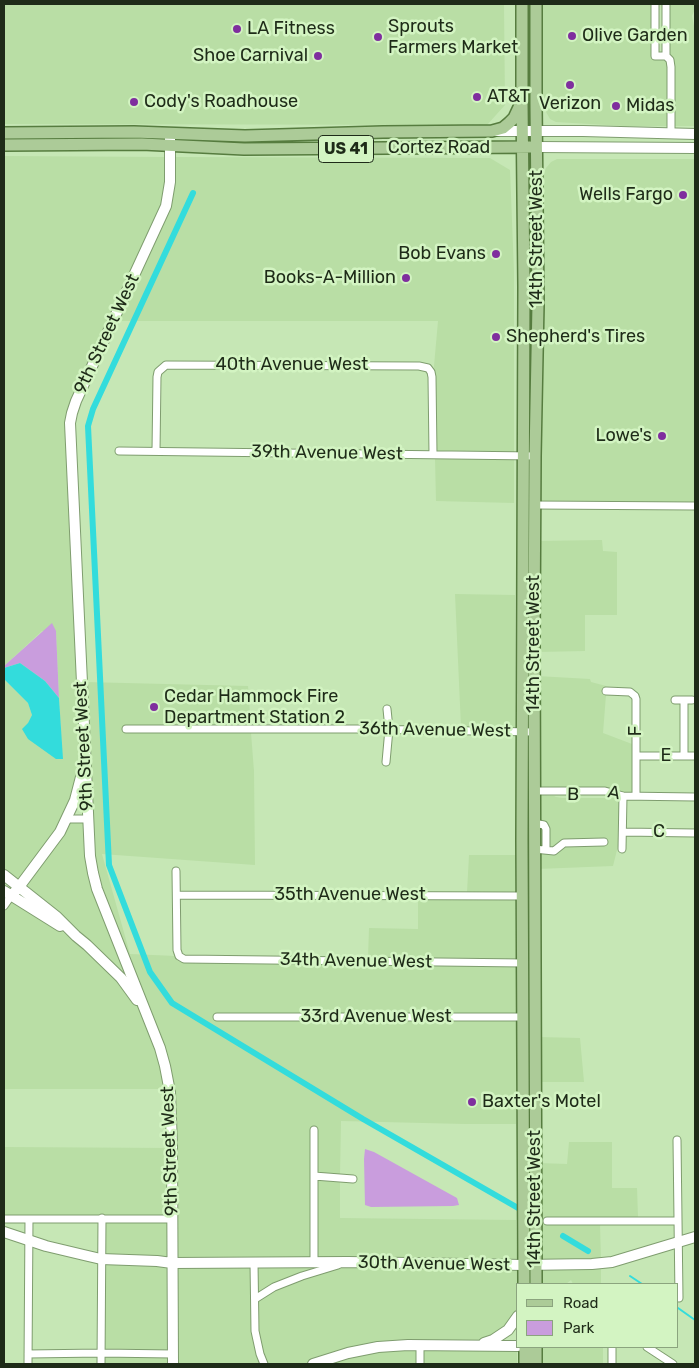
<!DOCTYPE html>
<style>
body{margin:0}
#map{position:relative;width:699px;height:1368px;overflow:hidden;background:#c6e7b5;font-family:Rubik,sans-serif}
canvas{display:block}
.frame{position:absolute;inset:0;border:5px solid #1e2b18;pointer-events:none}
.legend{position:absolute;left:516px;top:1283px;width:162px;height:65px;box-sizing:border-box;background:#d3f4c2;border:1px solid #8ba47e;margin:0;padding:6px 9px;list-style:none;font-size:15px;color:#1e2b18}
.legend li{display:flex;align-items:center;gap:10px;height:25px}
.legend b{width:25px;border:1px solid #8ba47e}
</style>
<div id="map">
<canvas width="699" height="1368"></canvas>
<div class="frame"></div>
<ul class="legend">
<li><b style="height:6px;background:#accb98"></b>Road</li>
<li><b style="height:14px;background:#c99ddd"></b>Park</li>
</ul>
</div>
<script>
const c = document.querySelector('canvas').getContext('2d');
c.lineJoin = 'round';
function fillPath(path, color) {
  c.fillStyle = color;
  c.fill(path, 'evenodd');
}
function shape(rows) {
  const path = new Path2D();
  for (const r of rows) {
    path.moveTo(r[0], r[1]);
    for (let i = 2; i < r.length; i += 2) path.lineTo(r[i], r[i + 1]);
  }
  return path;
}
function strokePath(path, color, width, dash) {
  c.strokeStyle = color;
  c.lineWidth = width;
  c.lineCap = dash ? 'butt' : 'round';
  c.setLineDash(dash || []);
  c.stroke(path);
}
function label(font, color, halo, rows, align = 'center') {
  c.font = font + ' Rubik,sans-serif';
  c.lineWidth = 5;
  c.setLineDash([]);
  c.textBaseline = 'middle';
  c.strokeStyle = halo;
  c.fillStyle = color;
  for (const [text, x, y, turn = 0] of rows) {
    c.save();
    c.translate(x, y);
    c.rotate((+turn || 0) * Math.PI / 180);
    c.textAlign = isNaN(turn) ? turn : align;
    if (halo) c.strokeText(text, 0, 0);
    c.fillText(text, 0, 0);
    c.restore();
  }
}
const built = shape([
 [4,4,504,4,505,105,487,125,4,124],
 [539,4,652,4,652,56,655,59,665,60,667,62,668,67,668,126,624,126,556,122,550,119,541,103],
 [669,4,695,4,695,9,692,16,695,31,695,126,674,126,673,59,669,54],
 [4,156,167,157,167,182,163,205,74,399,81,754,80,764,76,788,57,830,19,882,4,871,4,679,28,703,32,715,28,723,62,759,56,631,42,631,4,666],
 [173,157,490,158,510,170,514,272,514,452,436,451,436,384,434,366,438,321,117,321,164,219],
 [557,159,695,159,695,502,537,501,541,180,546,168,551,162],
 [435,458,514,459,514,503,436,501],
 [602,540,603,551,617,552,617,615,585,615,585,651,537,652,538,541],
 [455,594,515,595,515,728,461,727],
 [537,676,590,679,591,682,606,686,606,688,603,688,603,694,606,695,603,733,632,744,633,792,623,793,605,787,537,788],
 [84,682,248,686,251,726,123,726,123,733,251,733,254,771,255,865,102,854,130,954,176,956,178,961,185,963,516,966,516,1014,214,1013,215,1020,516,1020,516,1124,465,1124,341,1121,340,1175,317,1173,317,1127,311,1127,311,1259,176,1260,175,1105,96,872],
 [537,795,554,796,556,797,562,798,614,798,620,799,618,846,613,866,537,869,537,853,555,854,565,847,607,846,607,839,582,839,553,847,549,847,549,829,547,823,545,821,537,820],
 [68,822,85,823,87,856,135,991,24,886],
 [469,855,515,855,515,893,467,892],
 [418,899,515,899,516,959,368,958,369,928,418,929],
 [11,901,74,939,86,948,130,994,140,1010,149,1029,167,1089,4,1089,4,912],
 [538,1037,580,1038,584,1082,538,1082],
 [569,1142,612,1142,612,1188,637,1188,638,1217,544,1217,544,1224,600,1224,601,1260,538,1262,538,1163,567,1164],
 [4,1147,169,1148,169,1216,4,1216],
 [317,1180,340,1181,340,1218,516,1220,517,1262,317,1259],
 [105,1222,169,1223,169,1259,104,1255],
 [104,1262,169,1266,170,1351,104,1349],
 [251,1266,252,1331,257,1354,261,1364,176,1364,175,1267],
 [257,1266,322,1266,301,1272,273,1284,257,1294],
 [348,1266,517,1269,517,1311,515,1314,500,1331,478,1342,408,1342,316,1359,306,1364,267,1364,263,1353,258,1331,258,1301,276,1290,303,1279],
 [601,1266,601,1284,573,1284,571,1280,566,1284,539,1284,539,1269],
 [539,1347,603,1347,603,1364,539,1364],
 [417,1349,417,1364,334,1364,334,1360,363,1353],
 [423,1349,517,1349,517,1364,423,1364],
 [104,1356,170,1357,170,1364,104,1364]
]);
const green = shape([
 [52,623,56,631,59,698,45,681,20,663,4,668,4,666],
 [365,1149,374,1152,457,1198,459,1205,453,1206,371,1207,365,1205,364,1159]
]);
const water = shape([
 [20,663,45,681,59,698,63,759,56,759,28,739,22,729,28,723,32,715,28,703,4,679,4,668]
]);
const stream = shape([
 [630,1276,642,1284],
 [678,1308,695,1320]
]);
const canal = shape([
 [193,193,93,409,88,426,109,865,150,972,172,1003,363,1119,518,1208],
 [563,1236,588,1251]
]);
const street = shape([
 [655,4,655,56,666,56,666,4],
 [666,56,670,60,671,67,671,133],
 [119,451,535,456],
 [156,451,157,377,158,372,166,365,419,366,428,368,431,372,432,377,433,454],
 [534,505,695,506],
 [606,691,630,692,635,696,636,699,636,796],
 [675,700,692,700],
 [684,700,684,756],
 [126,729,358,729,534,732],
 [636,756,695,756],
 [386,762,389,729,387,709],
 [534,791,605,791,623,796,695,797],
 [619,795,623,796,622,849],
 [67,819,88,819],
 [534,823,544,825,546,829,546,850],
 [623,832,695,833],
 [534,849,554,851,564,843,604,842],
 [176,871,177,950,179,956,184,959,524,963],
 [177,895,523,896],
 [4,906,11,896],
 [217,1017,524,1017],
 [677,1140,679,1298],
 [314,1176,353,1179],
 [4,1219,172,1219],
 [547,1221,678,1221],
 [254,1263,255,1331,260,1354,264,1364],
 [314,1263,314,1130],
 [255,1299,274,1287,302,1276,338,1265],
 [420,1345,420,1364],
 [612,1347,612,1364],
 [647,1347,673,1364],
 [28,1354,101,1353,173,1354],
 [28,1364,29,1219],
 [101,1364,102,1218]
]);
const secondary = shape([
 [496,131,583,131,695,134],
 [170,137,170,182,166,206,76,401,72,413,70,423,90,856,93,873,97,889,160,1048,165,1066,170,1092,172,1146,173,1364],
 [536,147,695,148],
 [4,875,57,917,76,936,87,945,121,978,137,1000],
 [4,891,60,926],
 [11,896,19,887,60,832,75,800,82,773],
 [4,1232,46,1246,88,1256,101,1259,157,1261,172,1263,348,1262,524,1265,592,1264,612,1262,695,1237],
 [484,1343,493,1340,508,1330,518,1316],
 [313,1364,348,1353,378,1347,408,1345,518,1346]
]);
const primary = shape([
 [522,4,522,102,524,287,522,840,524,1284],
 [4,133,134,132,245,136,383,132,492,131,503,128,509,123,514,118,521,103],
 [4,145,142,144,244,149,530,147],
 [536,1284,534,640,535,456,538,304,536,104,536,4],
 [525,1347,525,1364],
 [536,1347,536,1364]
]);
const markers = [
 [237,29,5,"#7f2e9e"],
 [572,36,5,"#7f2e9e"],
 [378,37,5,"#7f2e9e"],
 [318,56,5,"#7f2e9e"],
 [570,85,5,"#7f2e9e"],
 [477,97,5,"#7f2e9e"],
 [134,102,5,"#7f2e9e"],
 [616,106,5,"#7f2e9e"],
 [683,195,5,"#7f2e9e"],
 [496,254,5,"#7f2e9e"],
 [406,278,5,"#7f2e9e"],
 [496,337,5,"#7f2e9e"],
 [662,436,5,"#7f2e9e"],
 [154,707,5,"#7f2e9e"],
 [472,1102,5,"#7f2e9e"]
];
const shields = [
 [346,149,55]
];
const shieldNames = [
 ["US 41",346,149]
];
const poiNames = [
 ["Sprouts",388,27],
 ["Farmers Market",388,48],
 ["LA Fitness",247,29],
 ["Olive Garden",582,36],
 ["Shoe Carnival",308,56,"right"],
 ["AT&T",487,97],
 ["Cody's Roadhouse",144,102],
 ["Verizon",570,104,"center"],
 ["Midas",626,106],
 ["Wells Fargo",673,195,"right"],
 ["Bob Evans",486,254,"right"],
 ["Books-A-Million",396,278,"right"],
 ["Shepherd's Tires",506,337],
 ["Lowe's",652,436,"right"],
 ["Cedar Hammock Fire",164,697],
 ["Department Station 2",164,718],
 ["Baxter's Motel",482,1102]
];
const streetNames = [
 ["Cortez Road",439,148],
 ["14th Street West",537,239,-90],
 ["9th Street West",107,334,-65],
 ["40th Avenue West",292,365],
 ["39th Avenue West",327,453,1],
 ["14th Street West",534,644,-90],
 ["36th Avenue West",435,730,1],
 ["F",636,731,-90],
 ["9th Street West",84,746,-93],
 ["E",666,756],
 ["A",614,793,11],
 ["B",573,795,1],
 ["C",659,832],
 ["35th Avenue West",350,895],
 ["34th Avenue West",356,961,1],
 ["33rd Avenue West",376,1017],
 ["9th Street West",170,1151,-92],
 ["14th Street West",535,1199,-90],
 ["30th Avenue West",434,1264,1]
];
fillPath(built, '#b9dea5');
fillPath(green, '#c99ddd');
fillPath(water, '#33dcdc');
strokePath(stream, '#33dcdc', 2);
strokePath(canal, '#33dcdc', 6);
strokePath(street, '#7f9d6f', 9);
strokePath(secondary, '#7f9d6f', 12);
strokePath(primary, '#567c3f', 14);
strokePath(street, '#fff', 7);
strokePath(secondary, '#fff', 10);
strokePath(primary, '#accb98', 11);
for (const [x, y, r, color] of markers) {
  const dot = new Path2D();
  dot.arc(x, y, r, 0, 2 * Math.PI);
  c.fillStyle = color;
  c.fill(dot);
  strokePath(dot, '#d3f4c2', 2);
}
for (const [x, y, w] of shields) {
  const box = new Path2D();
  box.roundRect(x - w / 2, y - 13.5, w, 27, 4);
  c.fillStyle = '#d3f4c2';
  c.fill(box);
  strokePath(box, '#1e2b18', 1);
}
label('bold 16px', '#1e2b18', null, shieldNames);
label('18px', '#1e2b18', '#d3f4c2', poiNames, 'left');
label('18px', '#1e2b18', '#d3f4c2', streetNames);
</script>
